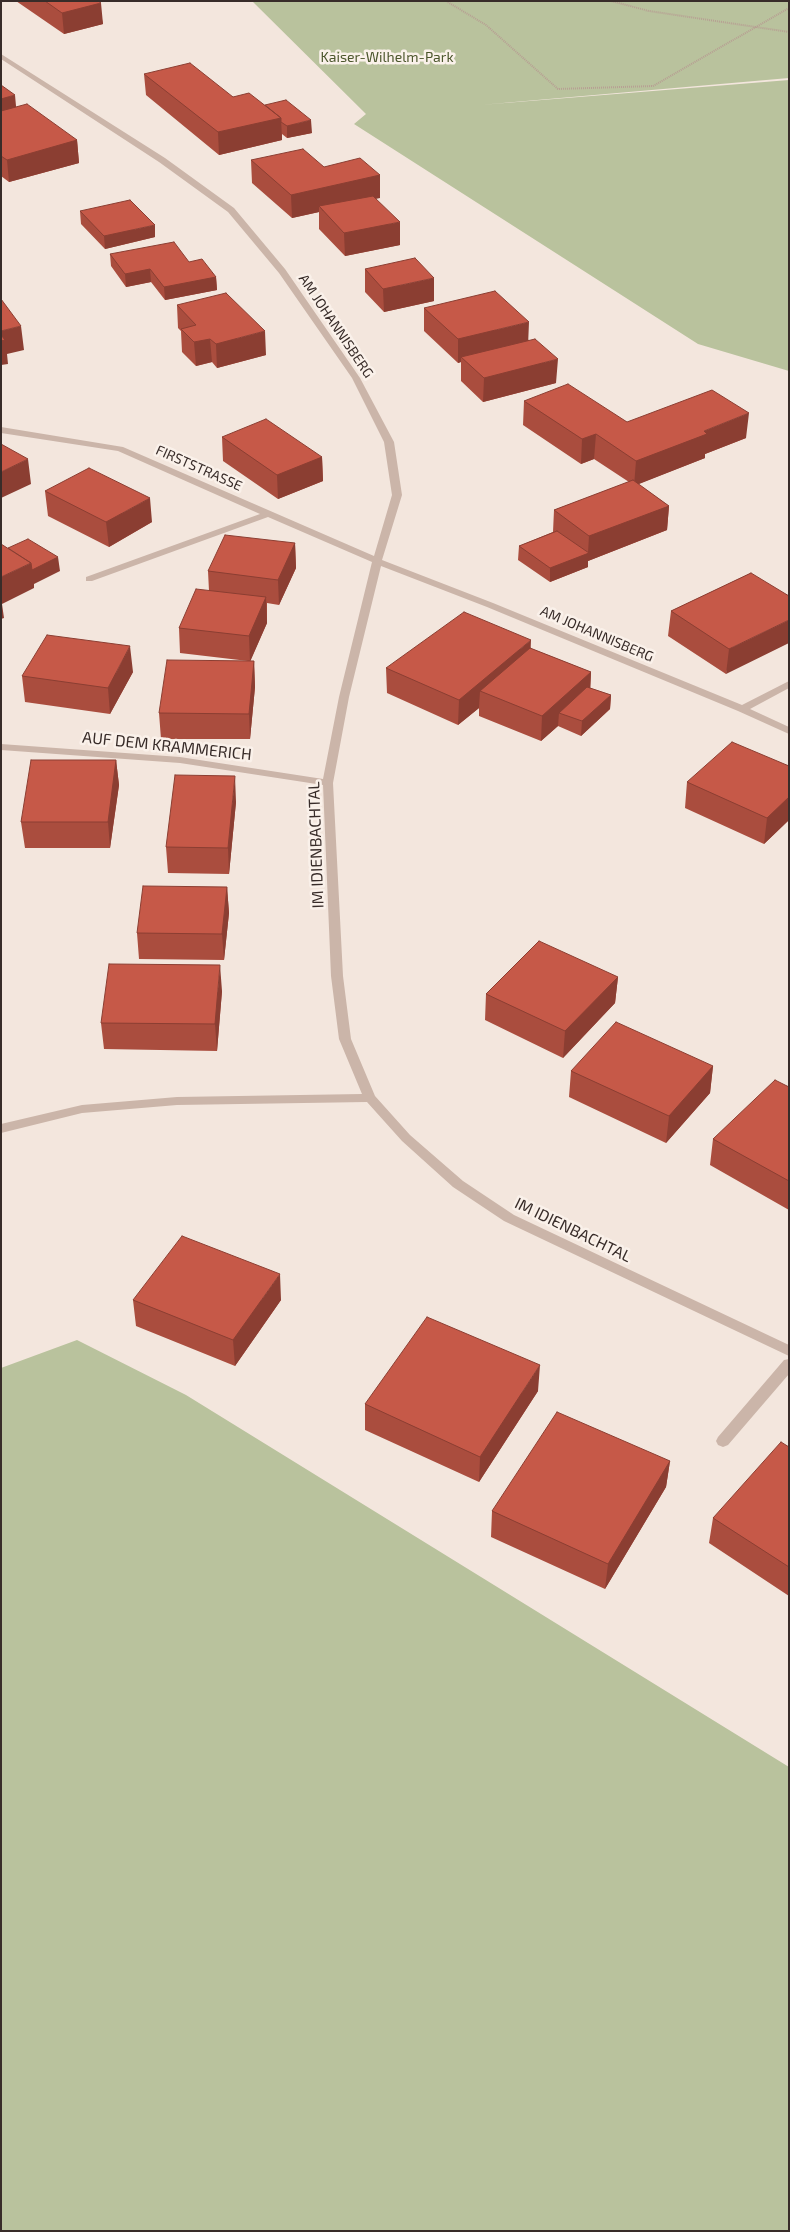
<!DOCTYPE html>
<style>
body{margin:0}
#map{position:relative;width:790px;height:2232px;overflow:hidden;background:#f3e6dd;font-family:"Exo 2",sans-serif}
canvas{display:block}
.frame{position:absolute;inset:0;border:2px solid #382c29;pointer-events:none}
</style>
<div id="map">
<canvas width="790" height="2232"></canvas>
<div class="frame"></div>
</div>
<script>
const c = document.querySelector('canvas').getContext('2d');
c.lineJoin = 'round';
function fillPath(path, color) {
  c.fillStyle = color;
  c.fill(path, 'evenodd');
}
function shape(rows) {
  const path = new Path2D();
  for (const r of rows) {
    path.moveTo(r[0], r[1]);
    for (let i = 2; i < r.length; i += 2) path.lineTo(r[i], r[i + 1]);
  }
  return path;
}
function strokePath(path, color, width, dash) {
  c.strokeStyle = color;
  c.lineWidth = width;
  c.lineCap = dash ? 'butt' : 'round';
  c.setLineDash(dash || []);
  c.stroke(path);
}
function label(font, color, halo, rows, align = 'center') {
  c.font = font + ' "Exo 2",sans-serif';
  c.lineWidth = 5;
  c.setLineDash([]);
  c.textBaseline = 'middle';
  c.strokeStyle = halo;
  c.fillStyle = color;
  for (const [text, x, y, turn = 0] of rows) {
    c.save();
    c.translate(x, y);
    c.rotate((+turn || 0) * Math.PI / 180);
    c.textAlign = isNaN(turn) ? turn : align;
    if (halo) c.strokeText(text, 0, 0);
    c.fillText(text, 0, 0);
    c.restore();
  }
}
const green = shape([
 [252,1,789,1,789,78,480,105,789,80,789,371,698,344,354,124,366,114],
 [77,1340,186,1395,789,1767,789,2231,1,2231,1,1368]
]);
const path = shape([
 [446,1,486,25,558,89,653,86,789,8],
 [611,1,649,11,789,32]
]);
const minor = shape([
 [1,54,165,158,234,208,285,269,360,378,394,442,402,495,382,560,493,603,742,705,789,681,789,688,750,709,789,727,789,734,738,711,487,607,381,566,349,697,333,783,343,976,351,1039,375,1096,410,1135,463,1181,514,1215,789,1345,789,1356,504,1221,453,1187,402,1141,367,1102,177,1105,82,1113,1,1133,1,1124,82,1105,177,1097,362,1094,339,1039,331,976,323,785,180,763,1,750,1,744,180,757,323,779,339,697,372,562,268,517,92,581,86,581,86,577,260,514,118,451,1,433,1,427,123,447,374,556,392,495,384,442,352,378,279,273,228,212,159,162,1,59,1,54],
 [789,1359,789,1374,728,1445,723,1447,718,1445,716,1441,718,1437,784,1360,789,1359]
]);
const wall = shape([
 [16,1,98,1,103,24,64,34],
 [144,74,265,105,312,133,287,138,282,134,282,140,219,155,146,95],
 [1,85,16,107,77,140,79,163,9,182,1,176],
 [251,160,324,167,380,175,380,198,376,198,400,245,345,256,319,229,319,212,292,218,252,183],
 [80,211,155,237,105,249,81,224],
 [110,254,189,262,216,277,217,290,165,300,151,282,126,287,111,266],
 [365,269,434,301,384,312,365,292],
 [177,305,266,355,217,368,212,362,196,366,182,352,181,331,178,328],
 [424,308,529,340,556,383,483,402,461,381,461,362,458,363,424,331],
 [524,401,627,422,746,438,705,454,705,458,638,484,669,506,667,530,588,561,588,567,550,582,518,560,519,546,553,532,554,510,629,482,594,459,581,464,523,425],
 [222,437,322,457,323,481,278,499,223,461],
 [45,491,152,522,109,547,48,516],
 [295,543,296,568,279,605,267,603,267,623,250,661,254,661,255,687,250,739,161,739,159,713,248,661,180,653,179,628,209,591,208,571],
 [751,573,726,674,668,636,671,611],
 [530,648,591,672,590,688,611,695,610,709,581,736,558,726,541,741,479,716,479,708,458,725,387,693,386,668],
 [133,672,110,714,25,702,22,676],
 [116,760,119,785,110,848,25,848,21,822],
 [789,766,789,820,764,844,685,808,687,782],
 [236,802,229,874,168,873,166,847],
 [227,887,229,913,224,960,139,959,137,933],
 [618,977,615,1003,563,1058,485,1020,486,994],
 [222,991,217,1051,104,1049,101,1023],
 [713,1066,710,1093,666,1143,569,1097,571,1071],
 [789,1087,789,1210,710,1165,713,1139],
 [133,1300,281,1300,235,1366,136,1326],
 [538,1391,479,1482,365,1430,365,1404],
 [789,1447,789,1596,709,1543,713,1518],
 [670,1461,666,1487,605,1589,491,1537,492,1511]
]);
const shadedWall = shape([
 [101,3,103,24,64,34,62,13],
 [15,95,17,117,1,122,1,99],
 [281,118,282,140,219,155,218,132],
 [311,120,312,133,287,138,287,126],
 [77,140,79,163,9,182,7,160],
 [380,175,380,198,323,211,319,206,319,212,292,218,291,195],
 [400,222,400,245,345,256,344,233],
 [155,225,155,237,105,249,104,236],
 [150,269,151,282,126,287,125,274],
 [216,277,217,290,165,300,164,287],
 [434,278,434,301,384,312,383,289],
 [529,322,528,346,461,357,461,362,458,363,458,339],
 [21,326,24,350,7,354,8,364,1,365,1,331],
 [265,331,266,355,217,368,216,344],
 [210,339,212,362,196,366,194,342],
 [558,359,556,383,483,402,484,378],
 [749,413,746,438,705,454,705,458,634,486,636,461,704,431],
 [596,434,594,459,581,464,582,439],
 [322,457,323,481,278,499,277,475],
 [28,459,31,484,1,498,1,472],
 [150,498,152,522,109,547,106,522],
 [669,506,667,530,588,561,588,567,550,582,550,568,588,553,589,536],
 [295,543,296,568,279,605,278,580],
 [58,557,60,571,34,584,34,588,2,604,4,618,1,619,1,577,31,563],
 [266,597,267,623,250,662,249,636],
 [789,620,789,643,726,674,729,649],
 [531,640,530,665,480,691,479,708,458,725,459,700],
 [130,646,133,672,110,714,108,688],
 [254,661,255,687,250,739,249,714],
 [591,672,590,698,559,713,558,726,541,741,542,716],
 [611,695,610,709,581,736,582,721],
 [116,760,119,785,110,848,108,822],
 [235,776,236,802,229,874,228,848],
 [789,797,789,820,764,844,767,818],
 [227,887,229,913,224,960,222,934],
 [220,965,222,991,217,1051,215,1024],
 [618,977,615,1003,563,1058,565,1031],
 [713,1066,710,1093,666,1143,669,1116],
 [280,1274,281,1300,235,1366,233,1340],
 [540,1365,538,1391,479,1482,480,1457],
 [670,1461,666,1487,605,1589,608,1564]
]);
const building = shape([
 [45,1,98,1,101,3,62,13,45,1],
 [190,63,233,97,249,93,281,118,218,132,144,74,190,63],
 [1,85,15,95,1,99,1,85],
 [286,100,311,120,287,126,281,122,281,118,265,105,286,100],
 [27,104,77,140,7,160,1,156,1,111,27,104],
 [303,149,324,167,360,158,380,175,291,195,251,160,303,149],
 [373,196,400,222,344,233,319,206,373,196],
 [130,200,155,225,104,236,80,211,130,200],
 [174,242,189,262,202,259,216,277,164,287,150,269,125,274,110,254,174,242],
 [415,258,434,278,383,289,365,269,415,258],
 [495,291,529,322,458,339,424,308,495,291],
 [226,293,265,331,216,344,210,339,194,342,181,329,196,325,177,305,226,293],
 [1,299,21,326,1,331,1,299],
 [1,335,5,340,1,341,1,335],
 [535,339,558,359,484,378,461,357,535,339],
 [568,384,627,422,712,390,749,413,704,431,707,434,636,461,596,434,582,439,524,401,568,384],
 [266,419,322,457,277,475,222,437,266,419],
 [1,444,28,459,1,472,1,444],
 [89,468,150,498,106,522,45,491,89,468],
 [633,480,669,506,589,536,554,510,633,480],
 [557,531,589,553,550,568,519,546,557,531],
 [225,535,295,543,278,580,208,571,225,535],
 [28,539,58,557,32,570,31,563,8,548,28,539],
 [1,544,31,563,1,577,1,544],
 [751,573,789,596,789,620,729,649,671,611,751,573],
 [196,589,266,597,249,636,179,628,196,589],
 [464,612,531,640,459,700,386,668,464,612],
 [47,635,130,646,108,688,22,676,47,635],
 [530,648,591,672,542,716,480,691,530,648],
 [167,660,254,661,249,714,159,713,167,660],
 [587,687,611,695,582,721,559,713,587,687],
 [732,742,789,766,789,797,767,818,687,782,732,742],
 [31,760,116,760,108,822,21,822,31,760],
 [175,775,235,776,228,848,166,847,175,775],
 [143,886,227,887,222,934,137,933,143,886],
 [539,941,618,977,565,1031,486,994,539,941],
 [109,964,220,965,215,1024,101,1023,109,964],
 [616,1022,713,1066,669,1116,571,1071,616,1022],
 [775,1080,789,1087,789,1181,713,1139,775,1080],
 [182,1236,280,1274,233,1340,133,1300,182,1236],
 [427,1317,540,1365,480,1457,365,1404,427,1317],
 [557,1412,670,1461,608,1564,492,1511,557,1412],
 [781,1442,789,1447,789,1567,713,1518,781,1442]
]);
const farParknames = [
 ["Kaiser-Wilhelm-Park",387,57]
];
const farStreetnames = [
 ["AM JOHANNISBERG",336,326,56],
 ["FIRSTSTRASSE",199,468,24],
 ["AM JOHANNISBERG",597,634,23]
];
const streetNames = [
 ["AUF DEM KRAMMERICH",167,746,6],
 ["IM IDIENBACHTAL",316,845,-92],
 ["IM IDIENBACHTAL",573,1230,26]
];
fillPath(green, '#b9c29d');
strokePath(path, '#b79f93', 2, [1, 1]);
fillPath(minor, '#cbb5a9');
fillPath(wall, '#aa4d3e');
fillPath(shadedWall, '#8b3e32');
fillPath(building, '#c65948');
strokePath(building, '#8b3e32', 1);
label('14px', '#4b562c', '#faf1ea', farParknames);
label('14px', '#382c29', '#faf1ea', farStreetnames);
label('16px', '#382c29', '#faf1ea', streetNames);
</script>
